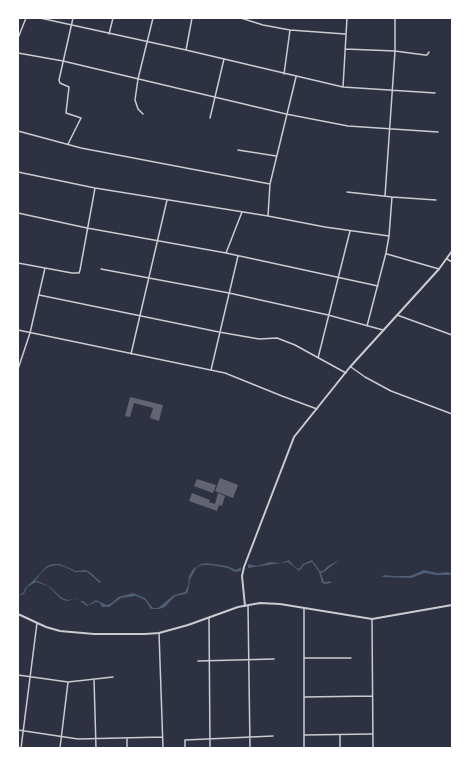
<!DOCTYPE html>
<style>
body{margin:0}
#map{position:relative;width:470px;height:766px;overflow:hidden;background:#2d3142;font-family:"Golos Text",sans-serif}
canvas{display:block}
.frame{position:absolute;inset:0;border:19px solid #fff;pointer-events:none}
</style>
<div id="map">
<canvas width="470" height="766"></canvas>
<div class="frame"></div>
</div>
<script>
const c = document.querySelector('canvas').getContext('2d');
c.lineJoin = 'round';
function fillPath(path, color) {
  c.fillStyle = color;
  c.fill(path, 'evenodd');
}
function shape(rows) {
  const path = new Path2D();
  for (const r of rows) {
    path.moveTo(r[0], r[1]);
    for (let i = 2; i < r.length; i += 2) path.lineTo(r[i], r[i + 1]);
  }
  return path;
}
function strokePath(path, color, width, dash) {
  c.strokeStyle = color;
  c.lineWidth = width;
  c.lineCap = dash ? 'butt' : 'round';
  c.setLineDash(dash || []);
  c.stroke(path);
}
const water = shape([
 [289,560,295,567,299,569,303,564,312,560,320,571,323,571,328,566,339,560,324,572,321,573,324,582,331,581,331,583,325,584,322,583,319,572,312,562,304,565,301,569,299,571,288,562,248,568,248,564,257,566,270,562,280,563],
 [206,563,227,566,236,570,241,567,241,571,235,572,228,568,210,565,203,565,197,567,190,579,188,592,186,594,175,596,165,607,159,609,151,609,145,600,136,596,121,598,109,607,102,607,100,603,96,602,87,606,80,601,83,601,88,605,96,600,107,605,113,602,118,597,133,593,145,598,153,608,158,608,174,595,185,592,188,586,189,576,193,569,201,564],
 [53,564,60,564,76,571,86,570,91,573,101,582,100,583,87,572,75,572,65,567,58,565,52,566,48,567,40,574,38,578,35,580,49,586,62,598,68,600,76,599,77,601,75,599,67,601,61,599,48,586,36,582,27,587,24,594,18,596,24,592,25,588,36,578,41,572,47,566],
 [424,570,438,573,447,572,452,573,452,575,436,575,425,573,411,578,382,577,384,575,394,576,410,576]
]);
const building = shape([
 [130,397,163,405,159,421,150,418,153,408,134,403,130,417,125,416],
 [220,478,238,485,233,498,215,491],
 [197,479,216,485,213,493,194,486],
 [192,493,210,500,209,502,215,504,218,493,225,496,222,506,219,505,217,511,189,501]
]);
const minor = shape([
 [40,18,186,50,343,87,435,93],
 [241,18,263,25,290,30,345,34],
 [109,34,113,18],
 [18,38,26,18],
 [345,49,395,51,425,55,427,55,429,52],
 [186,50,192,18],
 [18,53,63,61,286,114,348,126,438,132],
 [284,74,290,30],
 [343,87,347,18],
 [143,114,138,109,135,100,138,79,153,18],
 [210,118,224,59],
 [18,131,81,148,270,184],
 [68,144,81,118,66,113,69,87,60,83,59,80,73,18],
 [238,150,276,156],
 [18,172,95,188,268,216,325,227,389,236],
 [347,192,392,197,436,200],
 [385,196,395,51,395,18],
 [18,213,87,228,226,253,378,286],
 [268,216,270,184,296,77],
 [226,253,242,212],
 [387,254,439,269],
 [447,259,452,262],
 [18,263,72,273,79,273,80,270,95,188],
 [101,269,229,293,328,315,383,330],
 [39,295,219,332,259,339,277,338,295,345,346,373],
 [397,315,452,335],
 [367,326,386,253,389,236,392,197],
 [18,330,225,373,282,396,317,409],
 [131,354,167,200],
 [318,358,350,231],
 [351,367,365,377,391,391,452,414],
 [18,369,30,333,45,268],
 [211,370,238,256],
 [248,606,250,748],
 [304,608,304,748],
 [209,618,210,748],
 [372,619,373,748],
 [159,633,163,748],
 [304,658,351,658],
 [198,661,274,659],
 [18,675,68,682,113,677],
 [94,679,96,748],
 [304,697,372,696],
 [18,730,78,739,162,737],
 [304,735,372,734],
 [340,735,340,748],
 [127,738,127,748],
 [21,748,37,623],
 [60,748,68,682],
 [185,748,185,740,273,736]
]);
const tertiary = shape([
 [245,606,242,576,244,567,294,437,350,367,439,269,452,251],
 [18,614,46,627,60,631,94,634,145,634,159,633,188,625,238,607,260,603,280,604,372,619,452,605]
]);
fillPath(water, '#4f5d75');
fillPath(building, '#626471');
strokePath(minor, '#caccd0', 1.5);
strokePath(tertiary, '#caccd0', 2);
</script>
